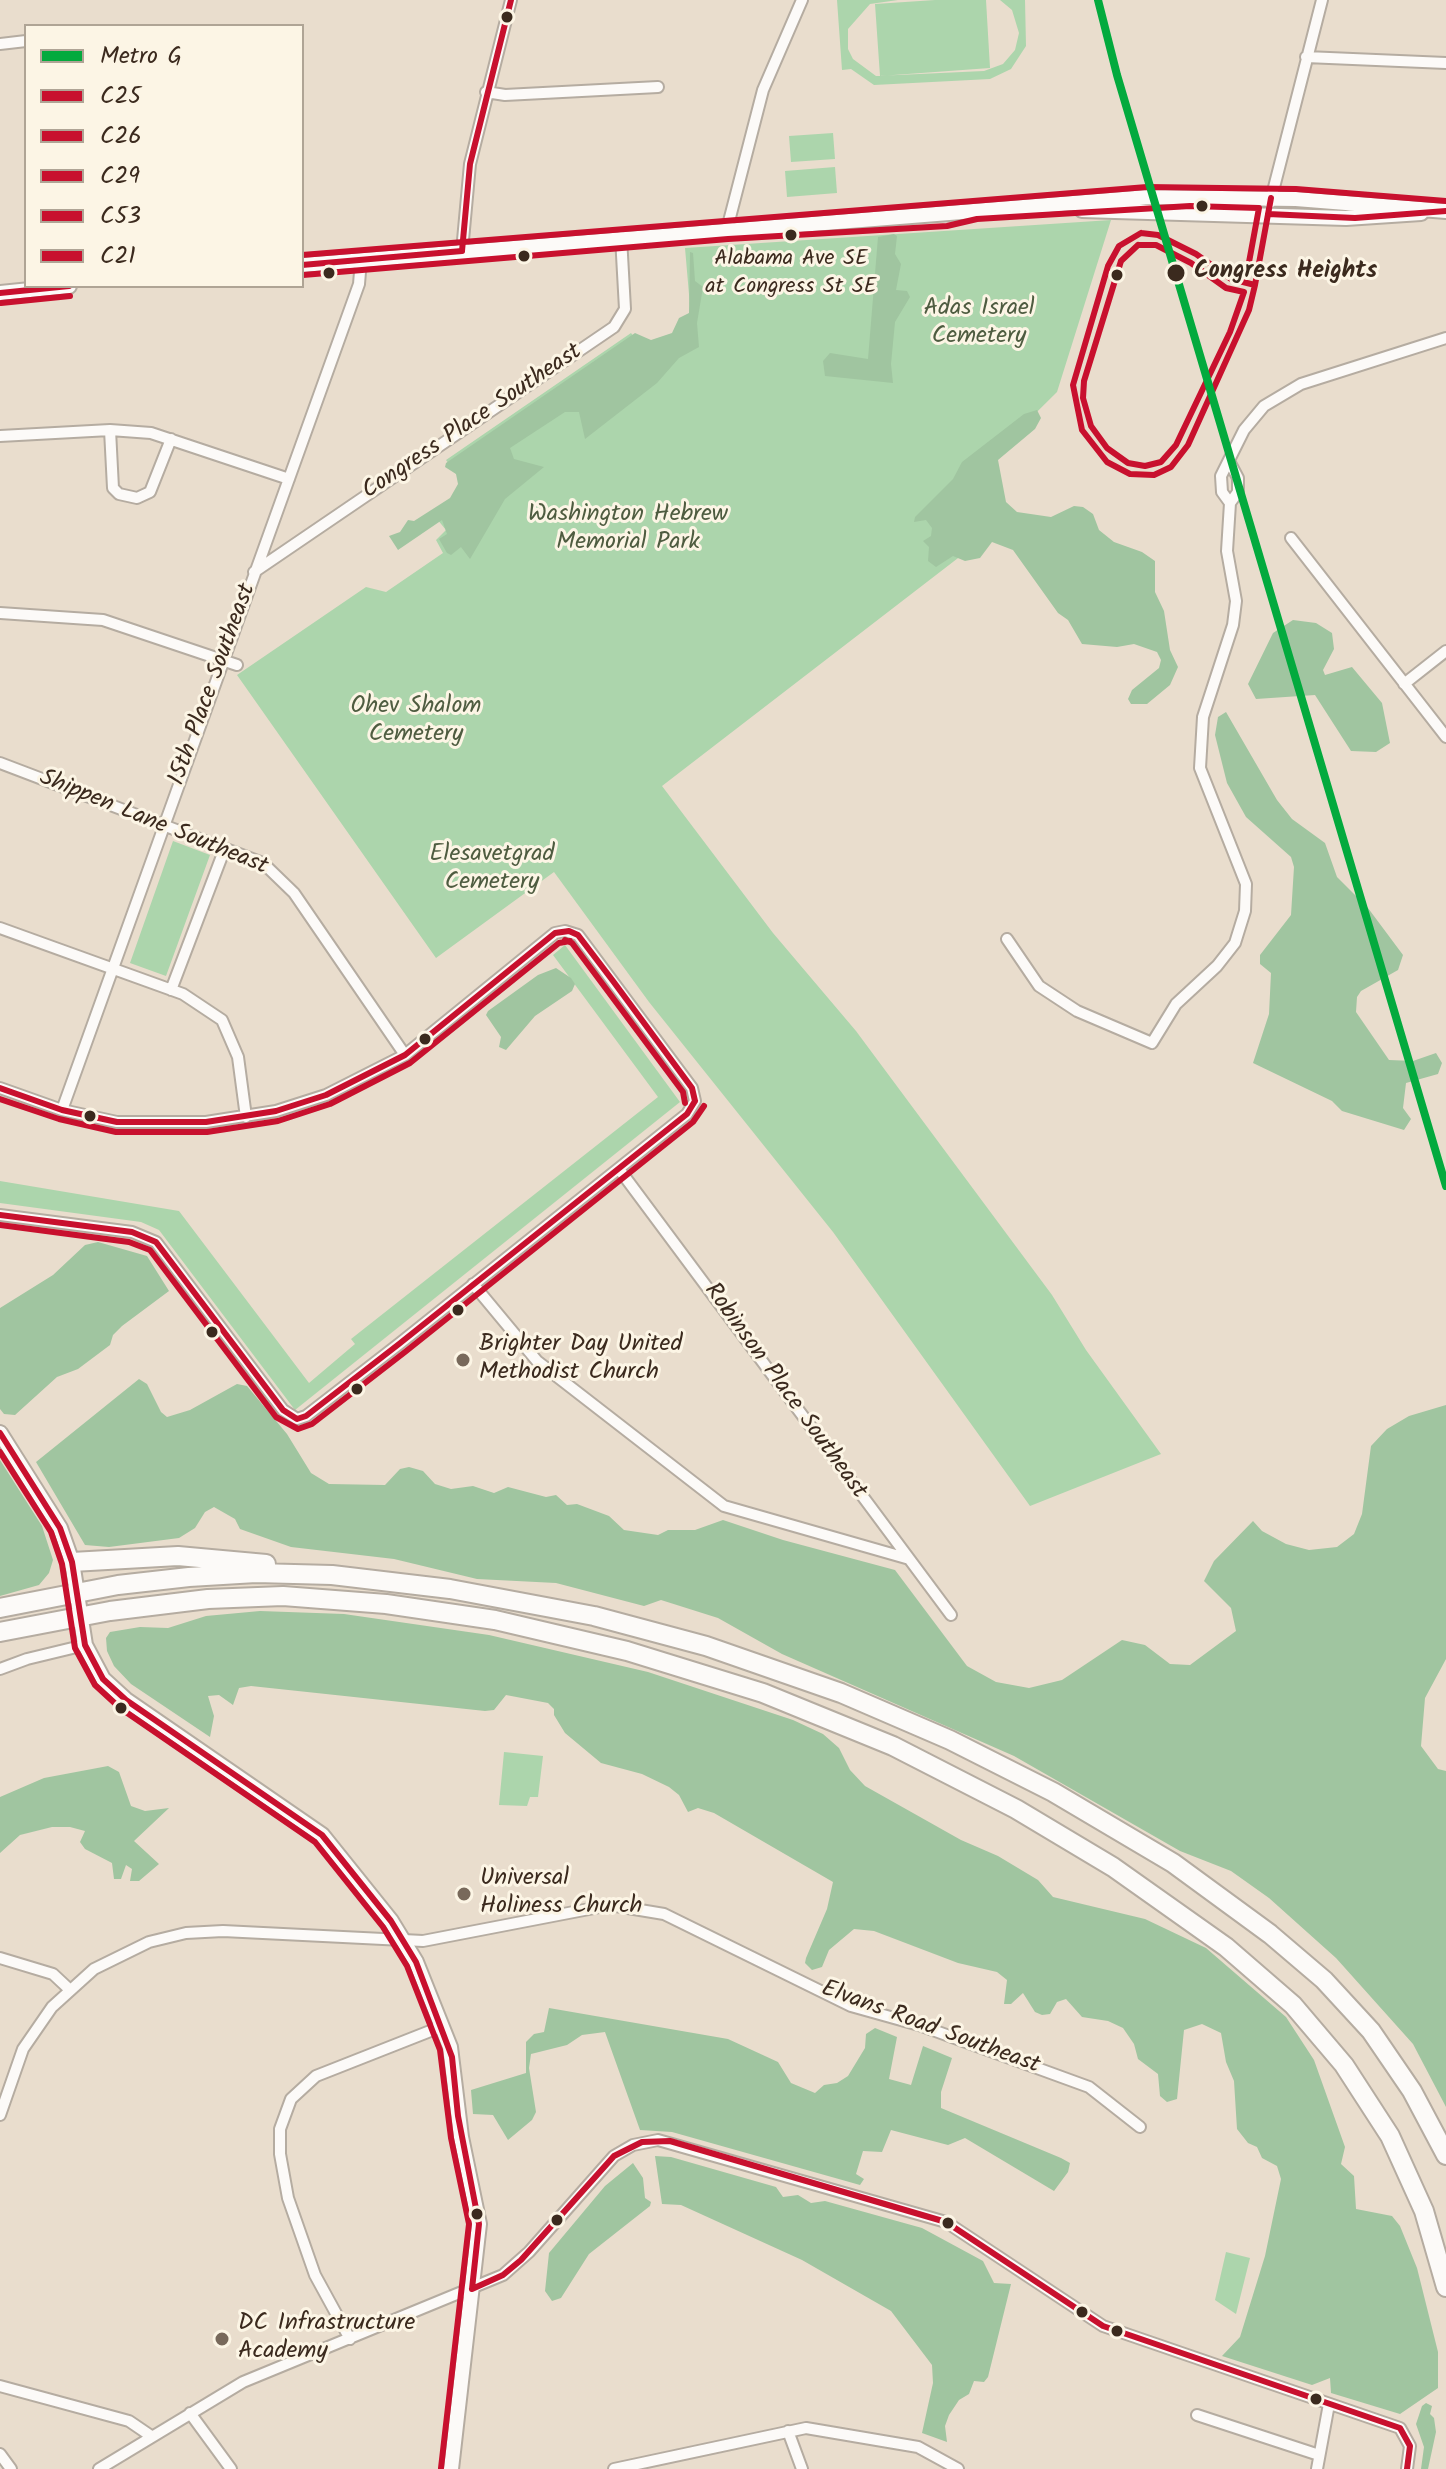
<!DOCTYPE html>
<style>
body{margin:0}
#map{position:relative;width:1446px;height:2469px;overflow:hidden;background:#e9ddcd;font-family:Kalam,sans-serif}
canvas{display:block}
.legend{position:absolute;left:24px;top:24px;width:280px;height:264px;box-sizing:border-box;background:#fcf5e5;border:2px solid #afa495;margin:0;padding:10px 14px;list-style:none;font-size:24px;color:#3b2a1e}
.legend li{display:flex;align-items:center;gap:16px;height:40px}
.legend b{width:40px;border:2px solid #afa495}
</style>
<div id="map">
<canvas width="1446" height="2469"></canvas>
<ul class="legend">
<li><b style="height:10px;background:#03aa3e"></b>Metro G</li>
<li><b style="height:10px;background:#c8102e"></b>C25</li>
<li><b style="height:10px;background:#c8102e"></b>C26</li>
<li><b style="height:10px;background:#c8102e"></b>C29</li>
<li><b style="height:10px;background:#c8102e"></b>C53</li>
<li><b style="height:10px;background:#c8102e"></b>C21</li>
</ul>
</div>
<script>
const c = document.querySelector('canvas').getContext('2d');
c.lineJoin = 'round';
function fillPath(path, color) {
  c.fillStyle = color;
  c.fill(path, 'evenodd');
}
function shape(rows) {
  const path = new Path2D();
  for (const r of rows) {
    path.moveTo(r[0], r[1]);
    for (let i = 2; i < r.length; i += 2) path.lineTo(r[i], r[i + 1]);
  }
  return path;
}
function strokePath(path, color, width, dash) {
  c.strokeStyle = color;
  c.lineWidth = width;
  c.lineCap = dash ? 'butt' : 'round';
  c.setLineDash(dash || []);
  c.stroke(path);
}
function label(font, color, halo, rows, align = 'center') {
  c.font = font + ' Kalam,sans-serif';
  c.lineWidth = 6;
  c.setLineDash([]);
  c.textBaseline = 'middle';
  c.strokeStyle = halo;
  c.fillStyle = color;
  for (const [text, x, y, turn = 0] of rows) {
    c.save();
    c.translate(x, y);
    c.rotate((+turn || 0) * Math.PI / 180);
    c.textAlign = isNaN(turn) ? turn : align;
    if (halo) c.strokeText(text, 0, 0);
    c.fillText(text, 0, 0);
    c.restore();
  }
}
const green = shape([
 [837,0,898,0,870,4,848,29,848,49,853,59,876,76,984,71,1003,64,1015,50,1019,33,1012,10,1000,0,1025,0,1026,46,1011,69,990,79,874,85,851,69,842,70],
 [935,0,986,0,990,68,880,76,875,4],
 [833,133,835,159,791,162,789,136],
 [835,167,837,193,787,197,785,171],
 [1111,220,1057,392,935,513,962,555,662,786,773,933,856,1031,1052,1295,1086,1350,1161,1454,1030,1506,833,1232,649,1002,554,872,436,958,237,675,366,587,386,592,443,553,436,540,446,530,437,519,472,496,446,460,631,333,639,343,685,338,692,329,685,248],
 [173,841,210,855,166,976,130,963],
 [565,945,680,1102,295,1410,159,1230,141,1222,0,1203,0,1181,179,1211,309,1383,355,1344,351,1339,658,1097,553,955],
 [504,1752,543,1756,538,1797,530,1797,527,1806,499,1805],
 [1226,2252,1250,2258,1236,2314,1215,2300]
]);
const forest = shape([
 [894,234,897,236,895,254,901,264,896,290,907,291,910,297,895,322,891,364,893,383,825,376,823,361,830,353,868,359,878,237],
 [690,252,693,253,695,281,703,287,697,323,699,347,679,358,657,383,585,439,579,412,565,412,510,448,514,459,544,467,505,499,470,559,461,547,451,555,447,553,439,539,447,534,442,520,398,550,389,536,400,532,408,520,414,521,450,498,458,484,456,474,445,467,446,463,635,333,651,340,672,333,679,318,689,313],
 [1037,410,1041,418,1035,429,998,460,1006,502,1017,512,1051,517,1074,506,1083,507,1093,514,1099,530,1114,542,1142,552,1155,561,1155,592,1164,611,1170,650,1178,667,1170,685,1147,704,1131,704,1128,699,1132,690,1159,668,1161,660,1157,652,1134,644,1117,647,1082,644,1068,620,1058,613,1013,550,992,542,980,558,965,561,953,556,936,567,928,561,929,547,923,541,931,536,932,528,926,520,914,522,915,517,953,479,962,462,1024,414],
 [1293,620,1316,623,1332,633,1334,649,1323,670,1325,675,1352,667,1382,703,1390,743,1376,752,1351,751,1315,695,1256,699,1248,684,1273,633],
 [1226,712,1277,800,1292,819,1325,843,1337,877,1368,908,1403,955,1398,970,1361,991,1357,997,1356,1012,1389,1060,1413,1061,1436,1053,1442,1063,1438,1074,1406,1083,1403,1108,1411,1119,1404,1130,1342,1111,1332,1101,1253,1063,1269,1014,1271,973,1260,964,1260,955,1291,915,1294,867,1291,857,1246,817,1227,783,1215,735,1218,717],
 [556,968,571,978,575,984,572,991,535,1016,506,1050,499,1047,501,1037,486,1015,488,1011,538,975],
 [98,1242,147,1256,169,1291,122,1326,113,1335,110,1345,78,1369,57,1377,15,1415,4,1414,0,1409,0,1308,53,1275,85,1245],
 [139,1379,147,1384,161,1412,167,1417,190,1410,237,1384,247,1386,287,1434,311,1473,329,1484,385,1485,400,1469,409,1467,423,1471,435,1484,451,1489,473,1486,494,1493,508,1487,546,1497,556,1495,567,1505,577,1504,609,1516,624,1530,658,1535,668,1530,695,1530,723,1520,783,1540,895,1570,967,1666,996,1682,1029,1688,1062,1680,1122,1640,1145,1645,1170,1664,1190,1665,1236,1631,1231,1608,1204,1581,1214,1561,1253,1521,1262,1531,1286,1544,1309,1550,1337,1547,1354,1534,1362,1514,1371,1446,1387,1429,1409,1416,1446,1405,1446,1659,1425,1698,1421,1746,1438,1769,1446,1771,1446,2107,1413,2044,1336,1958,1269,1898,1231,1871,1180,1851,1014,1756,782,1654,718,1618,661,1600,644,1606,556,1583,477,1579,394,1559,291,1547,240,1529,235,1519,214,1507,205,1512,195,1528,179,1538,109,1547,85,1545,36,1462],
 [0,1460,42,1526,53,1560,49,1573,39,1585,0,1596],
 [260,1611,344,1614,489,1635,648,1672,793,1720,823,1734,839,1748,850,1770,865,1786,961,1840,998,1856,1038,1880,1053,1897,1145,1919,1206,1948,1286,2017,1314,2060,1345,2147,1341,2164,1354,2176,1356,2209,1392,2216,1400,2226,1417,2268,1438,2352,1438,2388,1400,2414,1331,2393,1330,2378,1312,2385,1222,2356,1240,2337,1265,2256,1281,2179,1277,2166,1262,2158,1257,2147,1248,2143,1237,2129,1234,2081,1226,2062,1221,2033,1202,2024,1184,2030,1177,2099,1167,2102,1160,2096,1158,2074,1138,2059,1134,2044,1123,2028,1108,2021,1082,2017,1066,1999,1057,2002,1050,2014,1042,2015,1035,2012,1023,1993,1011,2004,1004,2004,1007,1980,997,1972,958,1963,874,1931,854,1929,829,1950,822,1967,812,1970,805,1963,806,1958,827,1909,833,1882,714,1813,698,1808,688,1812,679,1795,669,1787,642,1774,601,1763,565,1733,554,1715,554,1709,548,1703,506,1695,494,1710,485,1711,251,1686,239,1688,233,1705,219,1695,208,1696,214,1716,210,1737,131,1684,114,1666,107,1651,106,1638,110,1632,140,1627,168,1628,206,1616],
 [108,1766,119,1772,131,1806,145,1811,169,1808,134,1841,159,1864,139,1881,130,1881,132,1869,126,1865,121,1879,114,1879,112,1863,85,1849,80,1842,85,1831,70,1827,52,1827,20,1835,0,1853,0,1797,44,1778],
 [549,2008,728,2039,778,2062,791,2083,815,2093,824,2085,837,2083,848,2076,865,2048,866,2034,875,2028,897,2037,889,2079,911,2085,923,2046,952,2058,941,2092,941,2108,1061,2158,1070,2163,1068,2172,1054,2191,965,2138,948,2145,891,2130,882,2152,863,2151,856,2174,864,2179,860,2185,672,2132,640,2130,605,2032,582,2035,567,2045,531,2054,529,2068,536,2112,532,2120,508,2140,493,2115,473,2114,471,2090,526,2073,526,2042,534,2034,544,2032],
 [655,2156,671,2157,776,2187,783,2197,798,2195,811,2203,825,2201,922,2228,983,2261,994,2283,1011,2284,988,2377,984,2382,974,2381,969,2394,959,2400,949,2415,945,2426,947,2442,922,2433,933,2383,932,2365,891,2311,802,2260,681,2205,662,2204],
 [633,2163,643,2178,645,2198,651,2202,650,2206,589,2254,561,2298,552,2301,545,2291,549,2253,605,2186],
 [1426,2403,1432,2406,1430,2414,1434,2418,1436,2432,1428,2469,1421,2469,1424,2447,1416,2424,1422,2406]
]);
const street = shape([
 [0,44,26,41],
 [1306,57,1446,63],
 [486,92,505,95,658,87],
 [1270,203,1322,0],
 [727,229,763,90,802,0],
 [462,251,470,164,511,0],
 [110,430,113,488,119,494,137,498,150,492,171,439],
 [0,436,110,430,151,433,289,479],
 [1230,503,1222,492,1221,476,1244,430,1264,406,1301,384,1446,338],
 [1291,538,1446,737],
 [254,572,614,327,625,309,621,237],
 [0,613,103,620,237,665],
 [1404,684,1446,651],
 [0,763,263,863,294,893,405,1055],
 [0,928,183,994,222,1020,238,1057,246,1117],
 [1007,939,1039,986,1077,1011,1152,1043,1176,1004,1217,966,1235,943,1245,911,1246,884,1200,768,1203,717,1233,625,1236,601,1227,551,1230,503,1238,492,1238,478,1229,461],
 [171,990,225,848],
 [0,1088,62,1110,117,1122,206,1122,276,1111,326,1095,405,1055,555,933,565,931,578,935,692,1088,695,1101,687,1114,399,1344,306,1416,297,1419,283,1410,156,1242,132,1232,0,1215],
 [62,1110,359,284,361,260],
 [619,1169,951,1615],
 [473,1284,537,1361,724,1506,906,1558],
 [0,1669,27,1659,85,1645],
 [0,1958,53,1974,69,1989],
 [0,2115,23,2049,52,2007,94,1969,149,1942,186,1933,223,1931,423,1941,610,1905,664,1914,851,2006,919,2025,1089,2087,1140,2127],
 [350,2339,315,2275,288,2198,280,2154,280,2129,291,2099,316,2076,443,2026],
 [0,2386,129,2421,151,2436],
 [190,2413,231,2469],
 [1197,2415,1319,2455],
 [788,2431,802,2469],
 [0,2454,11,2469],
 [99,2469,243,2382,503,2275,529,2252,614,2156,633,2145,658,2140,946,2222,1103,2326,1400,2428,1410,2446,1407,2469],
 [614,2469,806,2428,918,2447,958,2469],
 [1317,2469,1329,2404]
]);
const secondary = shape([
 [1082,210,1346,218,1421,213],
 [302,265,1148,197,1296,199,1446,211],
 [0,293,69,286],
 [0,1433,60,1528,72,1562,85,1645,103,1679,126,1700,322,1835,391,1921,416,1962,450,2047,461,2137,479,2224,451,2469]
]);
const highway = shape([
 [72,1562,178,1556,266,1564],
 [0,1608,118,1585,189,1577,256,1573,332,1575,450,1589,594,1616,706,1646,841,1693,950,1740,1053,1792,1173,1863,1270,1934,1324,1980,1371,2031,1412,2091,1446,2155],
 [0,1632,110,1611,208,1599,283,1596,386,1604,495,1620,627,1651,763,1693,893,1746,1016,1809,1113,1867,1226,1947,1293,2005,1344,2065,1390,2136,1424,2211,1446,2287]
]);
const bus1 = shape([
 [569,931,578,935,613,981,692,1088,695,1101],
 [0,1088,62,1110,117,1122,206,1122,276,1111,326,1095,405,1055,555,933,569,931],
 [0,1215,132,1232,156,1242,283,1410,297,1419,306,1416,399,1344,687,1114,695,1101],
 [0,1433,60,1528,72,1562,85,1645,103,1679,126,1700,322,1835,391,1921,416,1962,452,2057,458,2116,479,2224,472,2289],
 [472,2289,503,2275,521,2260,614,2156,642,2142,670,2141,946,2222,1103,2326,1400,2428,1410,2446,1407,2469]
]);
const bus2 = shape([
 [565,940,572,943,683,1092,685,1103],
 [0,1099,59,1119,116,1132,207,1132,278,1121,330,1104,410,1063,559,943,570,941],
 [0,1225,129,1242,150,1250,276,1417,298,1429,312,1424,405,1352,693,1122,704,1106],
 [0,1452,51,1532,62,1564,75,1648,95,1685,120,1708,315,1842,383,1927,407,1966,440,2050,451,2138,469,2224,441,2468]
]);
const bus3 = shape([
 [1268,214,1355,218,1446,211],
 [1141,233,1158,235,1196,254,1231,279,1255,285,1249,310,1188,445,1171,467,1154,475,1130,474,1107,462,1082,430,1073,385,1108,266,1119,246,1141,233],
 [462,251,470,164,511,0],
 [302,265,462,251],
 [1255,285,1271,198],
 [0,293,69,286]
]);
const bus4 = shape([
 [1138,245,1156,245,1191,263,1226,288,1244,292,1230,332,1176,445,1161,462,1145,466,1128,463,1107,448,1091,426,1083,398,1084,381,1121,261,1138,245],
 [303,275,728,239,947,226,977,219,1190,206,1259,208,1247,273],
 [1,303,70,296]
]);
const bus5 = shape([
 [302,255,1147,187,1296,189,1446,201]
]);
const metro1 = shape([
 [1098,0,1117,75,1446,1186]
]);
const markers = [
 [507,17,7,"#3b2a1e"],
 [1202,206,7,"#3b2a1e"],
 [791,235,7,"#3b2a1e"],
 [524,256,7,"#3b2a1e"],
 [329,273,7,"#3b2a1e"],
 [1176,273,10,"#3b2a1e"],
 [1117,275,7,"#3b2a1e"],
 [425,1039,7,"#3b2a1e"],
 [90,1116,7,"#3b2a1e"],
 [458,1310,7,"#3b2a1e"],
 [212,1332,7,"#3b2a1e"],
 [463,1360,8,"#78695b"],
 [357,1389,7,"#3b2a1e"],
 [121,1708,7,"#3b2a1e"],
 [464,1894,8,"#78695b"],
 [477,2214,7,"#3b2a1e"],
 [557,2220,7,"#3b2a1e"],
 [948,2223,7,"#3b2a1e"],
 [1082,2312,7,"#3b2a1e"],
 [1117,2331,7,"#3b2a1e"],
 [222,2339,8,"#78695b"],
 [1316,2399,7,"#3b2a1e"]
];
const busNames = [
 ["Alabama Ave SE",791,260],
 ["at Congress St SE",791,288]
];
const stopNames = [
 ["Congress Heights",1194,273]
];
const parkNames = [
 ["Adas Israel",979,310],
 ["Cemetery",979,338],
 ["Washington Hebrew",628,516],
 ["Memorial Park",628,544],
 ["Ohev Shalom",416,708],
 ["Cemetery",416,736],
 ["Elesavetgrad",492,856],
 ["Cemetery",492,884]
];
const streetNames = [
 ["Congress Place Southeast",473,423,-34],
 ["15th Place Southeast",214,685,-70],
 ["Shippen Lane Southeast",153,824,22],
 ["Robinson Place Southeast",784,1392,54],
 ["Elvans Road Southeast",930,2029,20]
];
const poiNames = [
 ["Brighter Day United",479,1346],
 ["Methodist Church",479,1374],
 ["Universal",480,1880],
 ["Holiness Church",480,1908],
 ["DC Infrastructure",238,2325],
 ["Academy",238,2353]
];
fillPath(green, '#acd5ac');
fillPath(forest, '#a0c5a0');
strokePath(street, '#b5aca1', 14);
strokePath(secondary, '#b5aca1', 18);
strokePath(highway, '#b5aca1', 22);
strokePath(street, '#fcfaf8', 10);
strokePath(secondary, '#fcfaf8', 14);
strokePath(highway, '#fcfaf8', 18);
strokePath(bus1, '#c8102e', 6);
strokePath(bus2, '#c8102e', 6);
strokePath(bus3, '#c8102e', 6);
strokePath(bus4, '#c8102e', 6);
strokePath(bus5, '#c8102e', 6);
strokePath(metro1, '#03aa3e', 8);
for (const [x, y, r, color] of markers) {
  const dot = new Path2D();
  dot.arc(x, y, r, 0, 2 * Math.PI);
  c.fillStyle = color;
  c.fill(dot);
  strokePath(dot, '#fcf5e5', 3);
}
label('22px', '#3b2a1e', '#fcf5e5', busNames);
label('bold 24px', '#3b2a1e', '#fcf5e5', stopNames, 'left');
label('24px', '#4e5c40', '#fcf5e5', parkNames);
label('24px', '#3b2a1e', '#fcf5e5', streetNames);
label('24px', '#3b2a1e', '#fcf5e5', poiNames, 'left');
</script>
